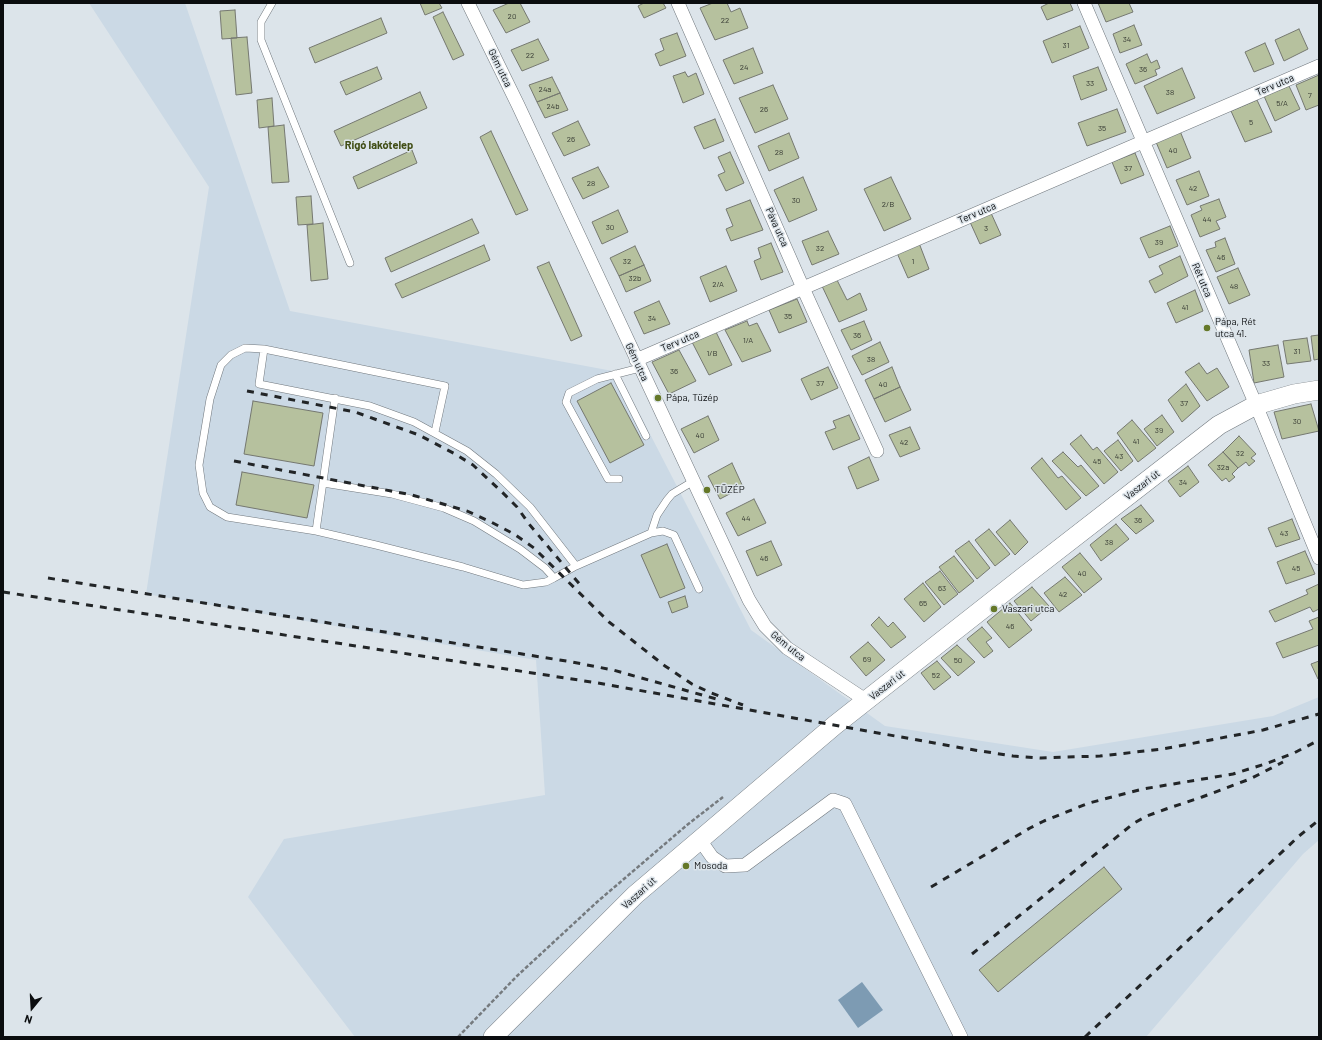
<!DOCTYPE html>
<meta charset="utf-8">
<style>
body{margin:0}
#map{position:relative;width:1322px;height:1040px;overflow:hidden;background:#dce4ea;font-family:Barlow,sans-serif}
canvas{display:block}
.frame{position:absolute;inset:0;border:4px solid #0b0d0f;pointer-events:none}
.north{position:absolute;left:12px;top:988px;width:40px;height:40px;-webkit-text-stroke:3px #dce4ea;paint-order:stroke;rotate:198deg;font-size:11px;font-weight:700;line-height:16px;text-align:center;color:#0b0d0f}
.north::after{content:'';display:block;margin:auto;width:14px;height:18px;background:#0b0d0f;clip-path:polygon(50% 0,100% 100%,50% 72%,0 100%)}
</style>
<div id="map">
<canvas width="1322" height="1040"></canvas>
<div class="frame"></div>
<div class="north">N</div>
</div>
<script>
const c = document.querySelector('canvas').getContext('2d');
c.lineJoin = 'round';
function fillPath(path, color) {
  c.fillStyle = color;
  c.fill(path, 'evenodd');
}
function shape(rows) {
  const path = new Path2D();
  for (const r of rows) {
    path.moveTo(r[0], r[1]);
    for (let i = 2; i < r.length; i += 2) path.lineTo(r[i], r[i + 1]);
  }
  return path;
}
function strokePath(path, color, width, dash) {
  c.strokeStyle = color;
  c.lineWidth = width;
  c.lineCap = dash ? 'butt' : 'round';
  c.setLineDash(dash || []);
  c.stroke(path);
}
function label(font, color, halo, rows, align = 'center') {
  c.font = font + ' Barlow,sans-serif';
  c.lineWidth = 3;
  c.setLineDash([]);
  c.textBaseline = 'middle';
  c.strokeStyle = halo;
  c.fillStyle = color;
  for (const [text, x, y, turn = 0] of rows) {
    c.save();
    c.translate(x, y);
    c.rotate((+turn || 0) * Math.PI / 180);
    c.textAlign = isNaN(turn) ? turn : align;
    if (halo) c.strokeText(text, 0, 0);
    c.fillText(text, 0, 0);
    c.restore();
  }
}
const built = shape([
 [89,3,185,3,290,311,618,372,751,630,885,726,1053,752,1273,716,1319,697,1319,840,1303,854,1146,1037,355,1037,248,897,284,839,545,795,536,660,146,594,209,187]
]);
const water = shape([
 [862,982,883,1010,858,1028,838,1000]
]);
const building = shape([
 [420,3,439,3,442,8,425,15,420,3],
 [509,3,520,3,530,22,506,33,493,10,509,3],
 [644,3,663,3,666,8,644,18,638,6,644,3],
 [713,3,727,3,731,12,740,8,748,28,715,40,700,8,713,3],
 [1049,3,1070,3,1073,10,1047,20,1041,7,1049,3],
 [1098,3,1129,3,1133,12,1106,22,1098,3],
 [235,10,237,38,222,39,220,11,235,10],
 [443,12,464,55,453,60,433,17,443,12],
 [381,18,387,33,315,63,309,48,381,18],
 [1134,25,1142,45,1120,53,1113,34,1134,25],
 [1080,26,1089,48,1052,63,1043,41,1080,26],
 [1299,29,1308,49,1284,61,1275,40,1299,29],
 [677,33,686,56,660,66,655,54,664,50,660,39,677,33],
 [247,37,252,93,236,95,231,38,247,37],
 [538,39,549,60,522,71,511,50,538,39],
 [1265,43,1274,64,1254,72,1245,52,1265,43],
 [753,48,763,73,734,84,723,60,753,48],
 [1147,54,1151,63,1157,60,1160,68,1155,70,1157,75,1135,84,1126,64,1147,54],
 [377,67,382,79,346,95,340,82,377,67],
 [1098,67,1107,90,1081,100,1073,76,1098,67],
 [1182,68,1195,98,1157,114,1144,86,1182,68],
 [685,72,688,77,696,73,704,94,683,103,673,76,685,72],
 [1319,75,1319,105,1306,110,1296,85,1319,75],
 [552,77,560,93,537,102,529,85,552,77],
 [773,85,788,119,755,133,739,98,773,85],
 [1289,86,1300,109,1275,121,1264,96,1289,86],
 [420,92,427,108,341,146,334,131,420,92],
 [560,93,568,110,545,118,537,102,560,93],
 [272,98,274,126,259,128,257,100,272,98],
 [1257,100,1272,132,1245,142,1231,111,1257,100],
 [1117,109,1126,132,1087,146,1078,123,1117,109],
 [715,119,724,141,704,149,694,127,715,119],
 [578,121,590,145,564,156,552,133,578,121],
 [284,125,289,182,272,183,268,127,284,125],
 [491,131,528,210,516,215,480,137,491,131],
 [1180,131,1191,158,1167,168,1156,142,1180,131],
 [789,133,799,158,769,171,758,146,789,133],
 [412,150,417,163,358,189,353,177,412,150],
 [730,152,744,183,726,191,718,175,725,172,718,157,730,152],
 [1135,153,1144,175,1121,184,1112,162,1135,153],
 [598,167,609,187,583,199,572,178,598,167],
 [1199,171,1209,196,1187,205,1176,180,1199,171],
 [803,177,817,210,789,222,774,190,803,177],
 [891,177,911,219,884,231,864,189,891,177],
 [311,196,313,224,298,225,296,197,311,196],
 [1219,199,1226,217,1216,221,1220,229,1200,237,1191,215,1202,210,1200,206,1219,199],
 [750,200,763,230,731,241,726,229,733,226,726,209,750,200],
 [618,210,628,232,602,244,592,222,618,210],
 [991,213,1001,235,980,244,970,222,991,213],
 [472,219,479,233,391,272,385,258,472,219],
 [323,223,328,279,311,281,307,225,323,223],
 [1170,226,1178,246,1149,258,1140,238,1170,226],
 [828,231,839,254,812,265,802,241,828,231],
 [1225,238,1235,264,1216,272,1206,250,1216,247,1215,242,1225,238],
 [771,243,783,272,761,280,754,261,761,258,758,248,771,243],
 [919,243,929,269,908,278,897,253,919,243],
 [484,245,490,260,402,298,395,284,484,245],
 [635,246,644,265,619,276,610,258,635,246],
 [1180,256,1188,276,1155,293,1149,281,1163,274,1159,266,1180,256],
 [549,262,582,336,571,341,537,267,549,262],
 [644,265,651,281,626,292,619,276,644,265],
 [726,266,737,291,710,302,700,277,726,266],
 [1238,268,1250,295,1229,304,1217,277,1238,268],
 [837,280,847,300,860,293,867,310,839,322,822,286,837,280],
 [1195,290,1203,311,1176,323,1167,303,1195,290],
 [797,299,807,322,779,333,769,310,797,299],
 [659,301,670,324,644,334,634,312,659,301],
 [747,321,749,326,757,323,771,351,742,362,725,330,747,321],
 [864,321,872,340,851,350,841,330,864,321],
 [716,332,732,365,709,375,692,342,716,332],
 [1319,335,1319,359,1314,360,1311,336,1319,335],
 [1307,338,1311,361,1287,364,1283,341,1307,338],
 [880,342,889,362,862,375,852,356,880,342],
 [1278,345,1284,377,1254,383,1249,350,1278,345],
 [679,350,696,381,669,394,652,362,679,350],
 [1199,363,1207,374,1217,368,1229,387,1207,401,1185,372,1199,363],
 [828,367,838,388,811,400,801,379,828,367],
 [892,367,900,387,874,399,865,380,892,367],
 [611,383,644,445,610,463,577,401,611,383],
 [1186,384,1200,406,1182,422,1168,400,1186,384],
 [900,387,911,410,885,422,874,399,900,387],
 [253,401,323,413,314,466,244,454,253,401],
 [1311,404,1319,431,1282,439,1274,412,1311,404],
 [849,415,860,439,833,450,825,432,836,428,833,421,849,415],
 [1162,415,1174,432,1157,446,1144,429,1162,415],
 [708,416,719,440,694,453,681,429,708,416],
 [1132,420,1156,448,1138,462,1117,433,1132,420],
 [910,427,920,449,900,457,889,435,910,427],
 [1081,435,1093,450,1097,447,1118,472,1104,484,1070,444,1081,435],
 [1239,436,1256,454,1251,458,1255,461,1249,466,1246,462,1238,468,1223,452,1239,436],
 [1118,440,1133,461,1121,471,1104,451,1118,440],
 [1063,452,1078,467,1081,465,1099,486,1086,496,1052,461,1063,452],
 [1223,452,1238,468,1232,474,1235,477,1229,482,1226,478,1222,481,1208,465,1223,452],
 [869,457,879,480,857,489,848,467,869,457],
 [1042,458,1058,478,1062,476,1081,498,1066,510,1031,468,1042,458],
 [732,463,743,487,720,499,708,476,732,463],
 [1188,466,1199,482,1180,497,1168,481,1188,466],
 [242,472,314,485,307,518,236,505,242,472],
 [754,499,766,523,738,536,726,513,754,499],
 [1141,505,1154,521,1136,534,1121,519,1141,505],
 [1292,519,1300,539,1276,547,1268,528,1292,519],
 [1010,520,1028,542,1015,555,996,532,1010,520],
 [1116,524,1129,539,1101,561,1090,545,1116,524],
 [989,529,1010,554,995,566,975,540,989,529],
 [771,541,782,565,757,576,746,551,771,541],
 [969,541,990,568,977,579,955,551,969,541],
 [667,544,685,588,660,598,641,555,667,544],
 [1305,551,1315,574,1286,584,1277,562,1305,551],
 [1080,553,1102,579,1084,593,1062,567,1080,553],
 [954,556,974,581,959,593,939,567,954,556],
 [940,571,958,594,944,605,925,582,940,571],
 [1065,577,1082,595,1059,612,1044,593,1065,577],
 [923,583,941,607,924,622,904,599,923,583],
 [1319,584,1319,609,1313,612,1310,607,1275,622,1269,611,1308,594,1306,590,1319,584],
 [1032,587,1049,606,1031,621,1014,601,1032,587],
 [685,596,688,607,672,613,668,602,685,596],
 [1010,603,1032,630,1009,648,987,622,1010,603],
 [879,617,888,627,893,622,906,637,891,648,871,625,879,617],
 [1319,617,1319,645,1283,658,1276,643,1313,629,1309,621,1319,617],
 [982,627,992,638,986,642,993,651,984,658,967,639,982,627],
 [868,642,885,660,866,676,850,657,868,642],
 [957,645,975,662,958,676,941,658,957,645],
 [937,661,951,677,934,690,921,673,937,661],
 [1319,661,1319,679,1318,679,1311,664,1319,661],
 [1104,867,1122,889,998,992,979,970,1104,867]
]);
const path = shape([
 [458,1037,517,976,597,902,687,825,723,797]
]);
const service = shape([
 [272,3,261,22,261,40,350,263],
 [264,349,259,384,370,406,414,422,467,451,496,474,530,507,576,566],
 [615,374,646,436],
 [435,432,445,386,264,349,245,348,231,355,221,365,210,399,199,465,203,493,210,507,227,517,316,531,376,545,463,567,523,585,546,582,554,578,576,566,651,533,657,515,667,500,672,494,692,482],
 [619,479,608,479,566,402,569,393,597,379,640,368],
 [323,483,392,494,444,508,474,521,520,549,545,568,554,578],
 [316,531,335,398],
 [651,533,663,531,674,535,699,589]
]);
const minor = shape([
 [468,3,518,105,749,600,765,626,787,648,867,701],
 [678,3,803,288,877,451],
 [1084,3,1256,405,1319,558],
 [636,360,1319,66],
 [700,840,712,857,725,866,745,865,833,800,845,804,961,1037]
]);
const secondary = shape([
 [493,1037,635,895,835,725,1027,574,1219,425,1256,405,1294,394,1319,390]
]);
const rail = shape([
 [247,391,355,412,419,435,455,454,473,465,502,492,517,507,529,524,582,587],
 [234,461,412,495,467,511,491,522,514,534,534,548,609,622,665,666,692,684,709,692,743,705],
 [48,578,572,662,613,670,720,700],
 [3,592,598,683,968,749,1013,756,1041,758,1100,756,1163,749,1263,730,1319,714],
 [931,887,1030,828,1044,821,1089,803,1143,789,1233,774,1265,764,1294,753,1319,740],
 [972,954,1134,823,1147,816,1166,809,1202,797,1250,779,1283,762],
 [1085,1037,1299,836,1319,820]
]);
const markers = [
 [1207,328,4,"#657828"],
 [658,398,4,"#657828"],
 [707,490,4,"#657828"],
 [994,609,4,"#657828"],
 [686,866,4,"#657828"]
];
const numberNames = [
 ["20",512,16],
 ["22",725,20],
 ["34",1127,39],
 ["31",1066,45],
 ["22",530,55],
 ["24",744,67],
 ["36",1143,69],
 ["33",1090,83],
 ["24a",545,89],
 ["38",1170,92],
 ["7",1310,95],
 ["5/A",1282,103],
 ["24b",553,106],
 ["26",764,109],
 ["5",1251,122],
 ["35",1102,128],
 ["26",571,139],
 ["40",1173,150],
 ["28",779,152],
 ["37",1128,168],
 ["28",591,183],
 ["42",1193,188],
 ["30",796,200],
 ["2/B",888,204],
 ["44",1207,219],
 ["30",610,227],
 ["3",986,228],
 ["39",1159,242],
 ["32",820,248],
 ["46",1221,257],
 ["32",627,261],
 ["1",913,261],
 ["32b",635,278],
 ["2/A",718,284],
 ["48",1234,286],
 ["41",1185,307],
 ["35",788,316],
 ["34",652,318],
 ["36",857,335],
 ["1/A",748,340],
 ["31",1297,351],
 ["1/B",712,353],
 ["38",871,359],
 ["33",1266,363],
 ["36",674,371],
 ["37",820,383],
 ["40",883,384],
 ["37",1184,403],
 ["30",1297,421],
 ["39",1159,430],
 ["40",700,435],
 ["41",1136,441],
 ["42",904,442],
 ["32",1240,453],
 ["43",1119,456],
 ["45",1097,461],
 ["32a",1223,467],
 ["34",1183,482],
 ["44",746,518],
 ["36",1138,520],
 ["43",1284,533],
 ["38",1109,542],
 ["46",764,558],
 ["45",1296,568],
 ["40",1082,573],
 ["63",942,588],
 ["42",1063,594],
 ["65",923,603],
 ["46",1010,626],
 ["69",867,659],
 ["50",958,660],
 ["52",936,675]
];
const streetNames = [
 ["Gém utca",500,68,64],
 ["Terv utca",1275,85,-23],
 ["Terv utca",977,213,-23],
 ["Páva utca",777,227,66],
 ["Rét utca",1202,280,67],
 ["Terv utca",680,341,-23],
 ["Gém utca",637,362,65],
 ["Vaszari út",1142,485,-38],
 ["Gém utca",788,646,39],
 ["Vaszari út",887,685,-38],
 ["Vaszari út",639,893,-42]
];
const poiNames = [
 ["Pápa, Rét",1215,322],
 ["utca 41.",1215,334],
 ["Pápa, Tüzép",666,398],
 ["TÜZÉP",715,490],
 ["Vaszari utca",1002,609],
 ["Mosoda",694,866]
];
const neighbourhoodNames = [
 ["Rigó lakótelep",379,145]
];
fillPath(built, '#cbd9e5');
fillPath(water, '#7d9bb3');
fillPath(building, '#b6c19e');
strokePath(building, '#757870', 1);
strokePath(service, '#71787e', 8);
strokePath(minor, '#71787e', 14);
strokePath(secondary, '#71787e', 20);
strokePath(path, '#757a7e', 2.5, [4, 2]);
strokePath(service, '#fff', 7);
strokePath(minor, '#fff', 13);
strokePath(secondary, '#fff', 19);
strokePath(rail, '#222527', 3, [7, 7]);
for (const [x, y, r, color] of markers) {
  const dot = new Path2D();
  dot.arc(x, y, r, 0, 2 * Math.PI);
  c.fillStyle = color;
  c.fill(dot);
  strokePath(dot, '#dce4ea', 1.5);
}
label('8px', '#363a33', null, numberNames);
label('10px', '#0b0d0f', '#dce4ea', streetNames);
label('10px', '#0b0d0f', '#dce4ea', poiNames, 'left');
label('bold 11px', '#414e16', '#dce4ea', neighbourhoodNames);
</script>
